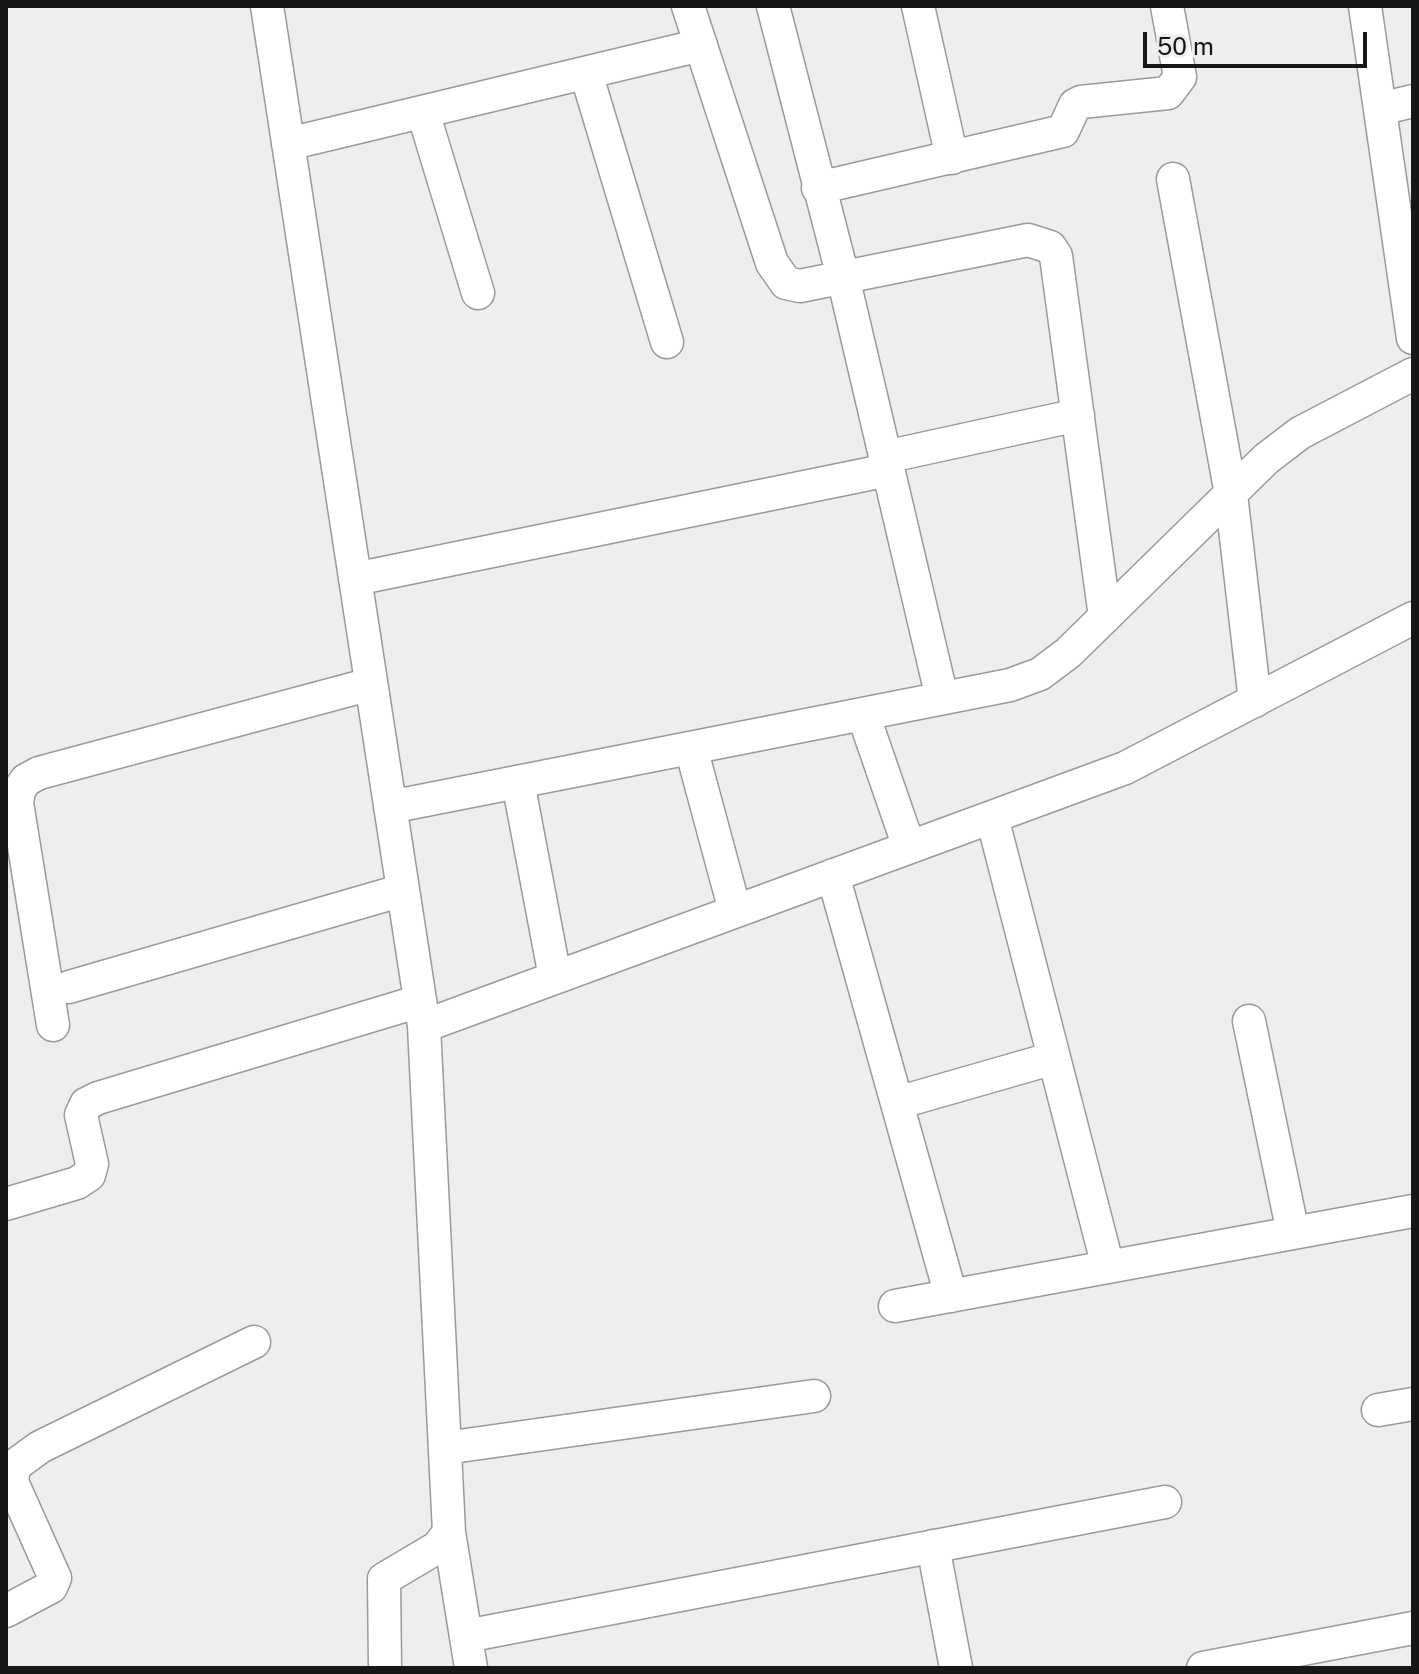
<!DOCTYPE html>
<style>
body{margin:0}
#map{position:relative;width:1419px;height:1674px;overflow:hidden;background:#efedf0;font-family:"Public Sans",sans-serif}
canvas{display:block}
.frame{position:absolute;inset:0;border:8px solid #181718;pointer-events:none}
.scale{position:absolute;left:1143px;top:32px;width:224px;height:36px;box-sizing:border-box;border:4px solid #181718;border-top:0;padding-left:10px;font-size:24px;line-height:28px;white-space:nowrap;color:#181718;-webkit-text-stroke:6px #efedf0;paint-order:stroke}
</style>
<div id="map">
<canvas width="1419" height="1674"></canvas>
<div class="frame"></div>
<div class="scale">50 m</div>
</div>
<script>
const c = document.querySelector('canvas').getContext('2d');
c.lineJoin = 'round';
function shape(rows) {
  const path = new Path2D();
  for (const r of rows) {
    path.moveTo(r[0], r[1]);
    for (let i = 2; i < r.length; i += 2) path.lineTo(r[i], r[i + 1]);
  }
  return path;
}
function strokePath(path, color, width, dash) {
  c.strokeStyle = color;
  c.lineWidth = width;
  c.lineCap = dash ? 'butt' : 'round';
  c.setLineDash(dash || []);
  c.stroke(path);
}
const street = shape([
 [267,6,424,1026,449,1532,438,1547,384,1579,385,1668],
 [688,6,772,263,786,283,800,286,1028,240,1050,247,1056,256,1105,617],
 [773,6,843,277,942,698],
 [918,6,952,158],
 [1365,6,1413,338],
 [586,73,667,342],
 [1380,109,1413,101],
 [423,112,478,293],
 [288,144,701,45],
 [1173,179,1231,494,1255,701],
 [818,188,1063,131,1075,105,1081,102,1168,93,1180,77,1167,6],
 [885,457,1078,415],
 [355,579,888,470],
 [863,714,909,847],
 [691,748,735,911],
 [518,782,555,977],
 [390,807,1010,685,1040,674,1068,653,1266,459,1300,433,1413,374],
 [992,817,1108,1267],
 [833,875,951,1296],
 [69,987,403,890],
 [1249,1021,1293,1233],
 [53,1025,17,803,19,790,26,780,39,773,371,684],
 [424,1026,1125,768,1413,618],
 [897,1103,1054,1058],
 [6,1204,77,1183,89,1175,92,1164,81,1115,86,1104,98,1098,420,1001],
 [895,1306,1413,1211],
 [1378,1410,1413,1404],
 [445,1448,814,1396],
 [449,1532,471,1668],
 [933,1546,956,1668],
 [6,1611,51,1587,55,1578,12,1482,14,1466,40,1447,254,1342],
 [466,1636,1165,1502],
 [1203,1668,1413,1628]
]);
strokePath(street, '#9b999c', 35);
strokePath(street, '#fff', 32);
</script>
